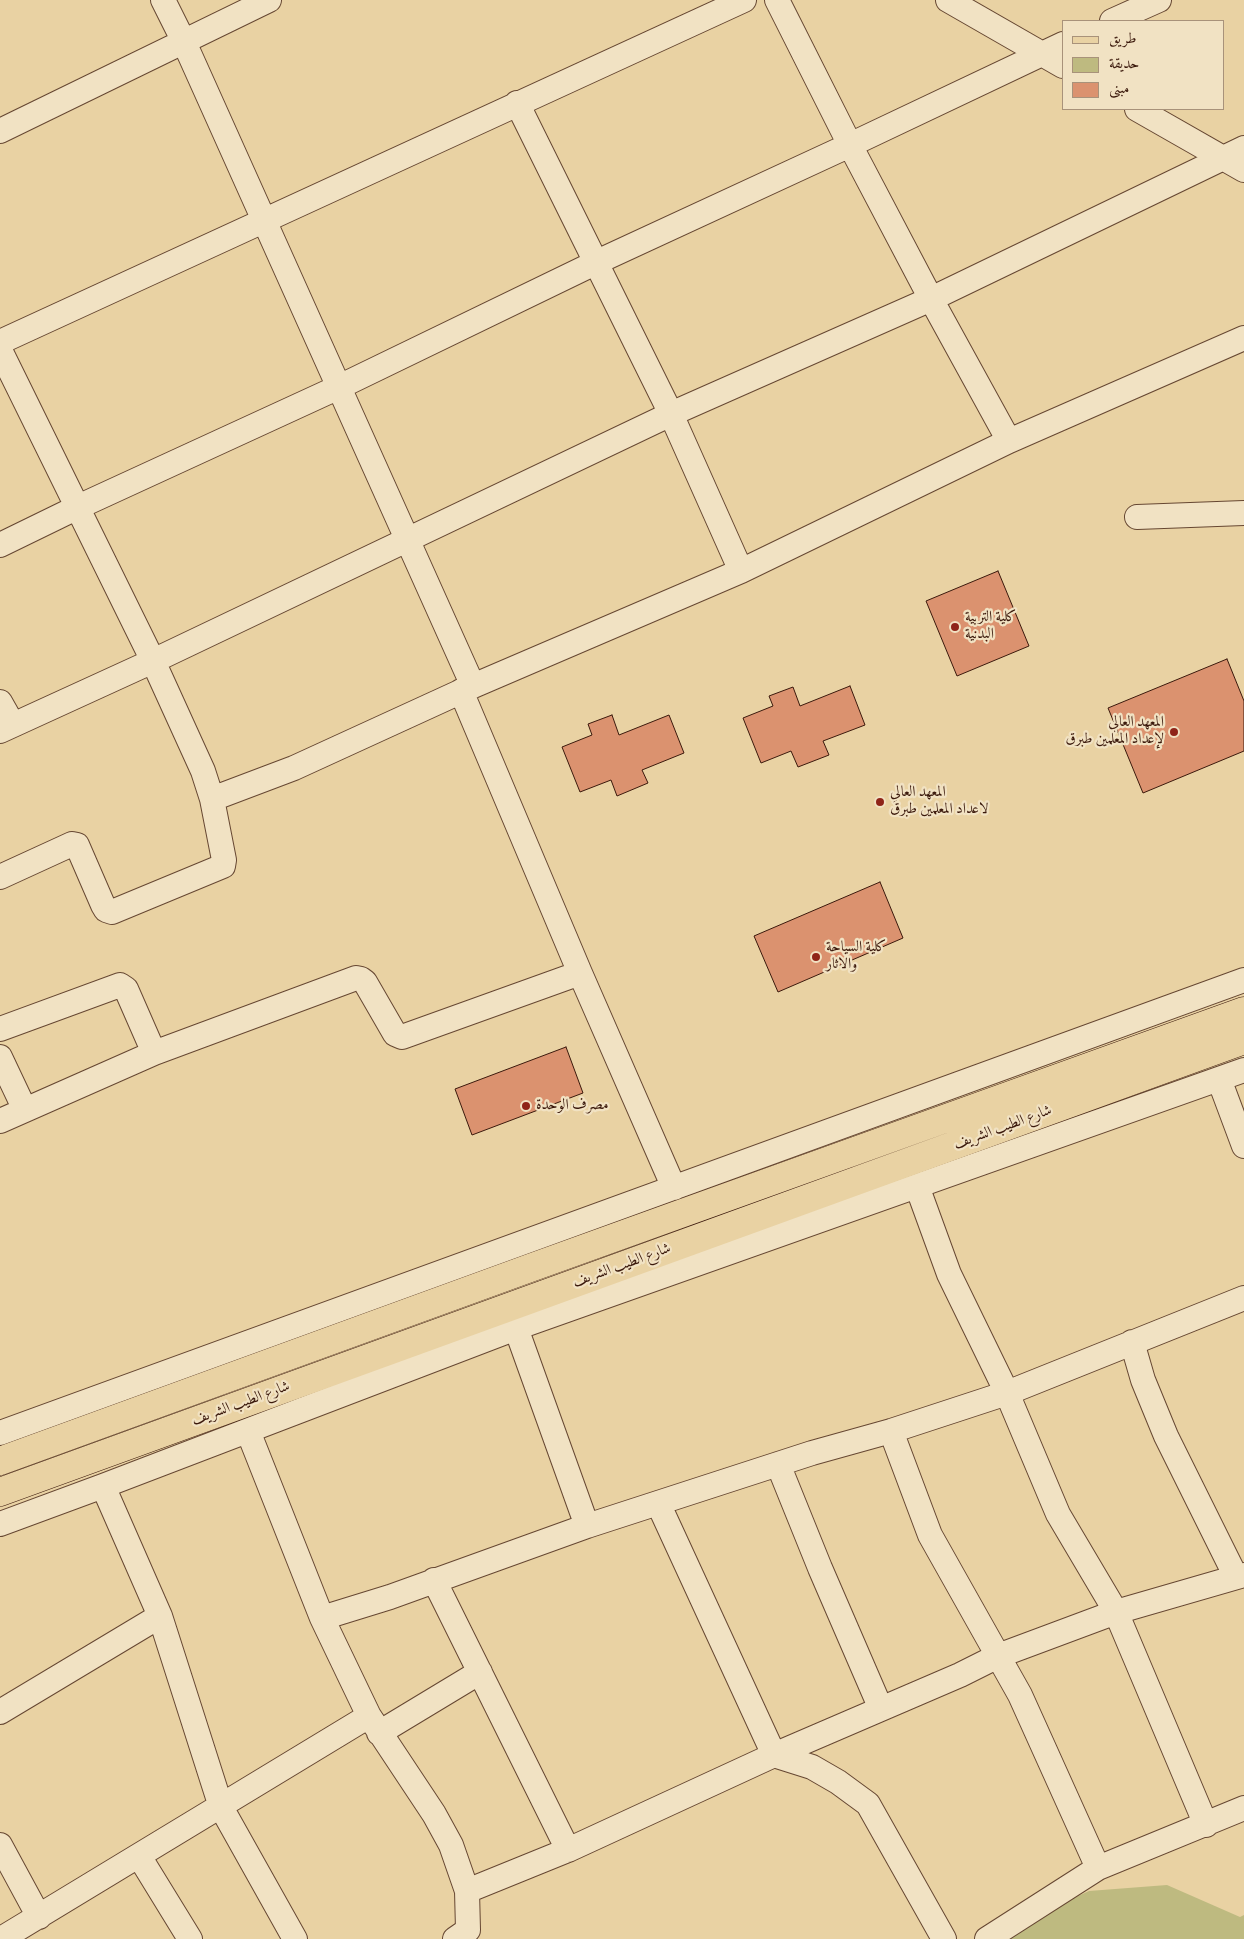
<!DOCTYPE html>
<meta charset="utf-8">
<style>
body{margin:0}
#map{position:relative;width:1244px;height:1939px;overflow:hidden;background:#e9d2a3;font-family:"IM FELL DW Pica",Amiri,serif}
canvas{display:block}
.legend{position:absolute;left:1062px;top:20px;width:162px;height:90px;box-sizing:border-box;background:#f1e2c3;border:1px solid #a8927a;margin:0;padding:6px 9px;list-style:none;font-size:15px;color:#3b190c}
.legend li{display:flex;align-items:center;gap:10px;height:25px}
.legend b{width:25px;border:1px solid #a8927a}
</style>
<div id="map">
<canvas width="1244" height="1939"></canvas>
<ul class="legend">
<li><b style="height:6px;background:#e9d2a3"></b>طريق</li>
<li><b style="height:14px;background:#beba80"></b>حديقة</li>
<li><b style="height:14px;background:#db926f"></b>مبنى</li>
</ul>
</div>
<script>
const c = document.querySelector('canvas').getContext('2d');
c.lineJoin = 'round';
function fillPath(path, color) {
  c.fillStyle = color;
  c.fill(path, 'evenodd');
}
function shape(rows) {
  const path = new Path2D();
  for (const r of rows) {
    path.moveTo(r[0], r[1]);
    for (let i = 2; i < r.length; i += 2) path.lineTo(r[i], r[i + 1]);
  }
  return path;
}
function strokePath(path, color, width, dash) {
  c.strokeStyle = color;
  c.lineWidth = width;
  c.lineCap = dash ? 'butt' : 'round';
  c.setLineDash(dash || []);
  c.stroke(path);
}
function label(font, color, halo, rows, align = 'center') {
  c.font = font + ' "IM FELL DW Pica",Amiri,serif';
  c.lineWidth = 4.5;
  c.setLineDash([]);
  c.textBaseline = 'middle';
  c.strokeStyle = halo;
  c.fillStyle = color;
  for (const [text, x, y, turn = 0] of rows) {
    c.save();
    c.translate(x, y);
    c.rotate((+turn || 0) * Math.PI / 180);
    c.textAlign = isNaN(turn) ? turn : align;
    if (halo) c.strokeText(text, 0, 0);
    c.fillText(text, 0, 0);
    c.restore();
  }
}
const green = shape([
 [1167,1885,1240,1917,1244,1915,1244,1939,984,1939,1089,1891]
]);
const building = shape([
 [998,571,1029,646,957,676,926,601,998,571],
 [1227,659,1244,701,1244,751,1143,793,1108,708,1227,659],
 [850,686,865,725,823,741,829,755,798,767,791,751,761,763,743,718,773,706,769,696,793,687,800,706,850,686],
 [612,715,619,735,669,715,684,753,642,770,648,783,617,796,611,780,580,792,562,747,592,735,588,724,612,715],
 [880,882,903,938,778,992,754,936,880,882],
 [566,1047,583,1093,472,1135,455,1089,566,1047]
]);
const minor = shape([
 [163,0,184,42,473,686],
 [777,0,850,145,931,299,1009,441],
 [948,0,1063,66],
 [1112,21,1159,0],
 [517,103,671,414,741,571],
 [1137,109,1244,170],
 [0,131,269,0],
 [0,342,744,0],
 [0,350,153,661,203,771,212,799,294,768,473,686,741,571,1009,441,1244,338],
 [1137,517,1244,513],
 [0,545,78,507,339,387,597,262,850,145,1063,44],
 [461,691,580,973,674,1188],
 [0,702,13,725],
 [0,731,153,661,671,414,931,299,1244,148],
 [0,877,72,844,77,845,103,905,106,910,112,912,223,866,224,860,212,799],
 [0,1029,120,985,126,989,154,1053],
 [0,1057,25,1110],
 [1219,1079,1244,1146],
 [0,1121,154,1053,356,978,361,979,365,982,395,1034,402,1037,580,973],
 [917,1186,949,1274,1007,1393,1058,1514,1116,1612,1206,1825],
 [516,1328,587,1526],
 [1132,1342,1143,1380,1166,1436,1236,1577],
 [248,1431,322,1618],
 [891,1431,930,1535,1020,1695,1098,1868],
 [0,1433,1244,980],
 [778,1464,820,1568,881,1709],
 [103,1486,160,1616,221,1807,295,1939],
 [658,1503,774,1755,812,1767,838,1782,868,1804,944,1939],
 [0,1524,103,1486,516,1328,1244,1070],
 [434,1580,568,1850],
 [0,1712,160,1616],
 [369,1716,322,1618,390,1597,587,1526,812,1453,891,1431,1007,1393,1244,1298],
 [379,1733,480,1672],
 [0,1845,39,1917],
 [139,1856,190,1939],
 [467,1891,568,1850,774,1755,960,1675,998,1656,1116,1612,1244,1575],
 [1,1939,369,1716,434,1814,451,1845,467,1891,468,1930,455,1939],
 [987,1939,1098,1868,1244,1808]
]);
const major = shape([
 [0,1461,530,1268,1244,1011],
 [0,1492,1244,1040]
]);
const markers = [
 [955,627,5,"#8f2418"],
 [1174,732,5,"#8f2418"],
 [880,802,5,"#8f2418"],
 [816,957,5,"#8f2418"],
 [526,1106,5,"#8f2418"]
];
const poiNames = [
 ["كلية التربية",965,618],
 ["البدنية",965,635],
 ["المعهد العالي",1164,723,"right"],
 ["لإعداد المعلمين طبرق",1164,740,"right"],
 ["المعهد العالي",890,793],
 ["لاعداد المعلمين طبرق",890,810],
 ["كلية السياحة",826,948],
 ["والاثار",826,965],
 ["مصرف الوحدة",536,1106]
];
const streetNames = [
 ["شارع الطيب الشريف",1003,1128,-20],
 ["شارع الطيب الشريف",622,1266,-20],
 ["شارع الطيب الشريف",241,1404,-20]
];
fillPath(green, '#beba80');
fillPath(building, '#db926f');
strokePath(building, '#3b190c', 1);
strokePath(minor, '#664732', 26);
strokePath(major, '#3b190c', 29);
strokePath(minor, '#f1e2c3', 24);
strokePath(major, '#e9d2a3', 28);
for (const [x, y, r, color] of markers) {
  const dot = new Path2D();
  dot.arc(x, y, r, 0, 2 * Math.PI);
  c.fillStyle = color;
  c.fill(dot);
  strokePath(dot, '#f1e2c3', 2);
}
label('15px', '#3b190c', '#f1e2c3', poiNames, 'left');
label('15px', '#3b190c', '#f1e2c3', streetNames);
</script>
